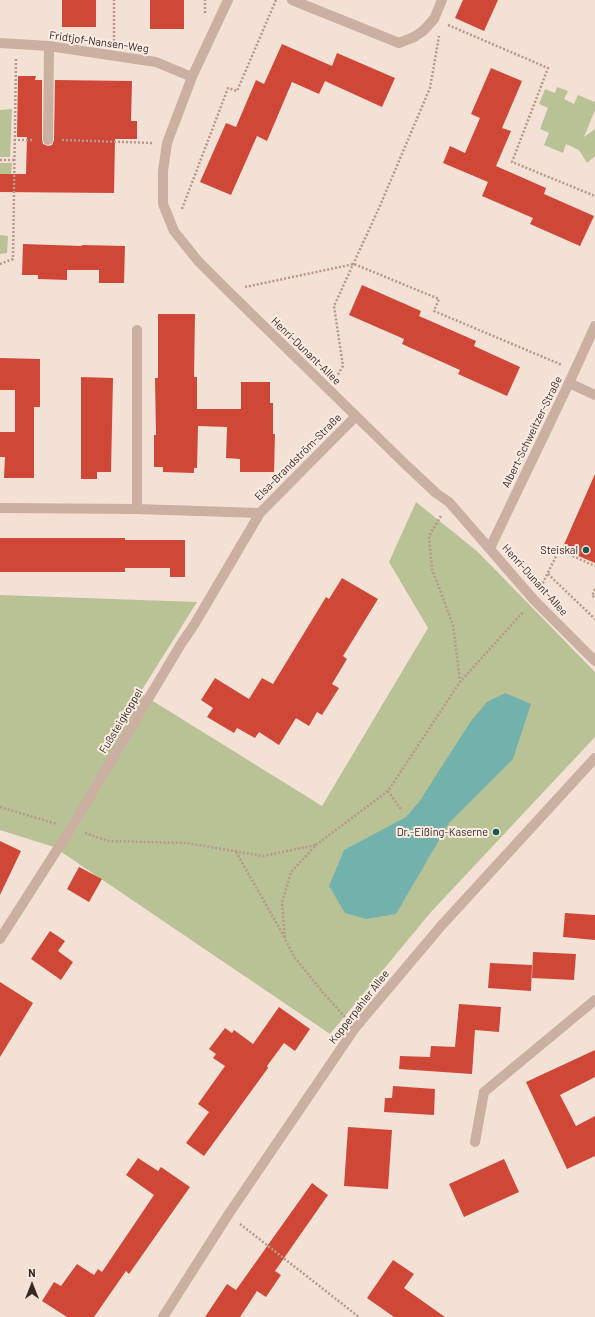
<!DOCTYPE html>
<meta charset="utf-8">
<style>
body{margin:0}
#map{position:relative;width:595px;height:1317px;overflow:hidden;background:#f3e1d6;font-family:Barlow,sans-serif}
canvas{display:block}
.north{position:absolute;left:12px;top:1265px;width:40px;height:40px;-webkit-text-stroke:3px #faece2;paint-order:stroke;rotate:0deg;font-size:11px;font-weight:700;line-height:16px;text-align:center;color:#352825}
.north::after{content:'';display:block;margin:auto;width:14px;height:18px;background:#352825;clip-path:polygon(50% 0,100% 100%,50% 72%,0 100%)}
</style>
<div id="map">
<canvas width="595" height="1317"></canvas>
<div class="north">N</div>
</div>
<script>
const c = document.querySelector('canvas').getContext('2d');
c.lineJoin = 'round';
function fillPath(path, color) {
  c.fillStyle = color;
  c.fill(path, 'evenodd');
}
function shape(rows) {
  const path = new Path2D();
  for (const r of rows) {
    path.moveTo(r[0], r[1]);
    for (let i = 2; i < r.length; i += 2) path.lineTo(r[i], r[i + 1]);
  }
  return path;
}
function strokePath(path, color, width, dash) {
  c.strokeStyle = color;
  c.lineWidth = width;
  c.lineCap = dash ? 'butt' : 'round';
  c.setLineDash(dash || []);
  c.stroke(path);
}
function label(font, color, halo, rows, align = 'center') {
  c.font = font + ' Barlow,sans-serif';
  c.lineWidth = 4;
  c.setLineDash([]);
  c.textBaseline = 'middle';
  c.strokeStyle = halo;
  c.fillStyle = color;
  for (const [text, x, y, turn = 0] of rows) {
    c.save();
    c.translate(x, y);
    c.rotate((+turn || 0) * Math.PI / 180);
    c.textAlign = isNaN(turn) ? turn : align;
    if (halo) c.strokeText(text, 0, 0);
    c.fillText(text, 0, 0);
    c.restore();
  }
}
const green = shape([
 [557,87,568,91,564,99,574,104,578,95,595,102,595,110,584,137,595,129,595,156,587,163,579,150,566,144,563,153,544,145,549,133,540,129,548,108,539,104,545,89,555,93],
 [12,109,10,157,0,157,0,110],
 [0,163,12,163,11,175,0,174],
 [0,235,8,236,7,253,0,254],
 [416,502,478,552,595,672,595,737,431,912,330,1034,54,847,0,830,0,595,197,602,140,693,322,806,428,628,389,562]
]);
const water = shape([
 [505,693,531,704,513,759,449,823,396,914,366,919,345,913,329,886,344,850,406,817,419,802,471,721,487,702]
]);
const building = shape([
 [62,0,96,0,96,27,62,27],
 [150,0,184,0,184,29,150,29],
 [463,0,498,0,484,31,455,18],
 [282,44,332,66,337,53,395,78,382,107,325,81,319,94,292,82,267,141,257,136,231,195,200,182,226,123,236,127,256,80,264,84],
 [491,68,522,81,502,128,511,131,496,166,546,188,544,194,594,216,580,246,530,224,533,218,482,196,488,182,443,163,450,146,465,153,480,118,471,114],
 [18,76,36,76,35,80,42,80,42,140,43,144,48,146,52,145,54,140,55,80,132,81,131,121,137,121,137,139,115,139,114,193,0,192,0,174,26,174,27,137,17,137],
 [23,244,82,246,82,245,125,246,124,283,99,283,99,270,67,270,67,280,38,279,38,275,22,275],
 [362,285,421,311,419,316,476,341,474,346,520,367,507,396,458,374,460,370,402,344,404,339,349,315],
 [158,314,195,314,194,377,197,377,197,409,241,409,241,382,270,382,270,403,273,403,273,434,275,434,274,472,240,472,240,459,226,458,227,427,198,426,197,468,194,468,194,473,163,472,163,467,154,467,154,435,156,435,155,378,158,378],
 [0,358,40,359,40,407,34,407,34,478,4,478,5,457,0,457,0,432,15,432,15,390,0,390],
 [81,377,113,378,111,472,97,472,97,479,81,479],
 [595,474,595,563,562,549],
 [0,538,125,538,125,540,185,540,185,577,170,577,170,568,125,568,125,572,0,572],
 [342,578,378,599,343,656,347,659,332,684,339,688,322,715,317,712,309,726,296,718,279,745,259,732,255,738,237,728,234,733,207,717,213,708,201,700,215,678,249,699,262,678,273,684,326,597,329,599],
 [0,841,21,851,0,895],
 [79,867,102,879,89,902,67,889],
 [565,913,595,915,595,940,563,937],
 [50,931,65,941,58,951,73,962,61,980,31,959],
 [533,952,576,954,574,980,532,978],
 [490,963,532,965,531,991,488,988],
 [0,982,33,1003,0,1057],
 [459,1004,501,1007,499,1032,475,1030,472,1074,399,1069,400,1056,430,1057,431,1046,455,1047],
 [279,1007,310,1029,295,1051,284,1043,267,1066,268,1068,204,1156,186,1143,209,1112,198,1104,225,1066,213,1058,216,1054,209,1049,225,1028,232,1033,234,1030,253,1044],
 [595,1050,595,1077,560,1095,576,1126,595,1116,595,1156,567,1169,526,1082],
 [393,1086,435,1089,434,1115,384,1112,385,1098,392,1098],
 [348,1127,392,1130,388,1189,344,1186],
 [138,1158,158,1171,161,1167,190,1187,129,1274,126,1271,94,1317,67,1317,42,1301,54,1282,61,1286,77,1264,94,1275,98,1269,102,1272,154,1195,126,1175],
 [504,1159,519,1192,464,1217,449,1184],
 [312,1183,328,1195,275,1271,281,1275,266,1297,257,1291,240,1317,205,1317,227,1284,236,1290],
 [393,1260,414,1274,404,1288,445,1317,394,1317,367,1298]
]);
const path = shape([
 [205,13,205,0],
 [448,25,548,68,512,162,595,196],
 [114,41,114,0],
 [14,140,33,140],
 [62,140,153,143],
 [0,160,14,160],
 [182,209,228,88,237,91,276,0],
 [0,264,13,259,16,58],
 [245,287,354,264,439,299,434,311,562,365],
 [336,378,343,366,334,306,379,208,430,88,439,36],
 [441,516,429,536,432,569,453,625,460,681],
 [548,574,595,619],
 [541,587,559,550,595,566],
 [595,589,592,596,595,597],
 [388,791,402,811],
 [0,807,57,824],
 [85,833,108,841,187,843,263,856,316,845],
 [236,852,285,938],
 [345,1017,325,995,295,958,285,939,282,903,291,872,317,844,388,791,460,682,524,611],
 [240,1224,359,1317]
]);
const service = shape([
 [48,140,49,46],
 [569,383,595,395],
 [475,1142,484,1092,595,1000]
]);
const minor = shape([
 [228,0,192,77,167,143,163,171,163,204,174,231,198,261,227,290,404,463,436,493,449,502,534,600,595,661],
 [292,0,399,43,414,37,423,31,434,19,442,0],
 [0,43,49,46,156,62,192,77],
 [0,508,137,509,260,513,356,416],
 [137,509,137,330],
 [490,548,569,383,595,326],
 [0,939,71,828,181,644,194,625,260,513]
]);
const tertiary = shape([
 [163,1317,228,1215,355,1028,441,926,595,758]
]);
const markers = [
 [586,550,4,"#175955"],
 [496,832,4,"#175955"]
];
const streetNames = [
 ["Fridtjof-Nansen-Weg",99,42,8],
 ["Henri-Dunant-Allee",306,351,44],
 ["Albert-Schweitzer-Straße",532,432,-64],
 ["Elsa-Brandström-Straße",298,457,-45],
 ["Henri-Dunant-Allee",535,580,48],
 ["Fußsteigkoppel",121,721,-59],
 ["Kopperpahler Allee",359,1007,-52]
];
const poiNames = [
 ["Steiskal",578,550],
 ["Dr.-Eißing-Kaserne",488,832]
];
fillPath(green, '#b9c295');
fillPath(water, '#73b2ac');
fillPath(building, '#cf4837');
strokePath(path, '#b7988b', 2.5, [2, 2]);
strokePath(service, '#cbafa1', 10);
strokePath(minor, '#cbafa1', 10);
strokePath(tertiary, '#cbafa1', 10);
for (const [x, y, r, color] of markers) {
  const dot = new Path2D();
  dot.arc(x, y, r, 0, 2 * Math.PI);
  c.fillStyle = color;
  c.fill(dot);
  strokePath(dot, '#faece2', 1.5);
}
label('11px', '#352825', '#faece2', streetNames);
label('11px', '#352825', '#faece2', poiNames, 'right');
</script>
